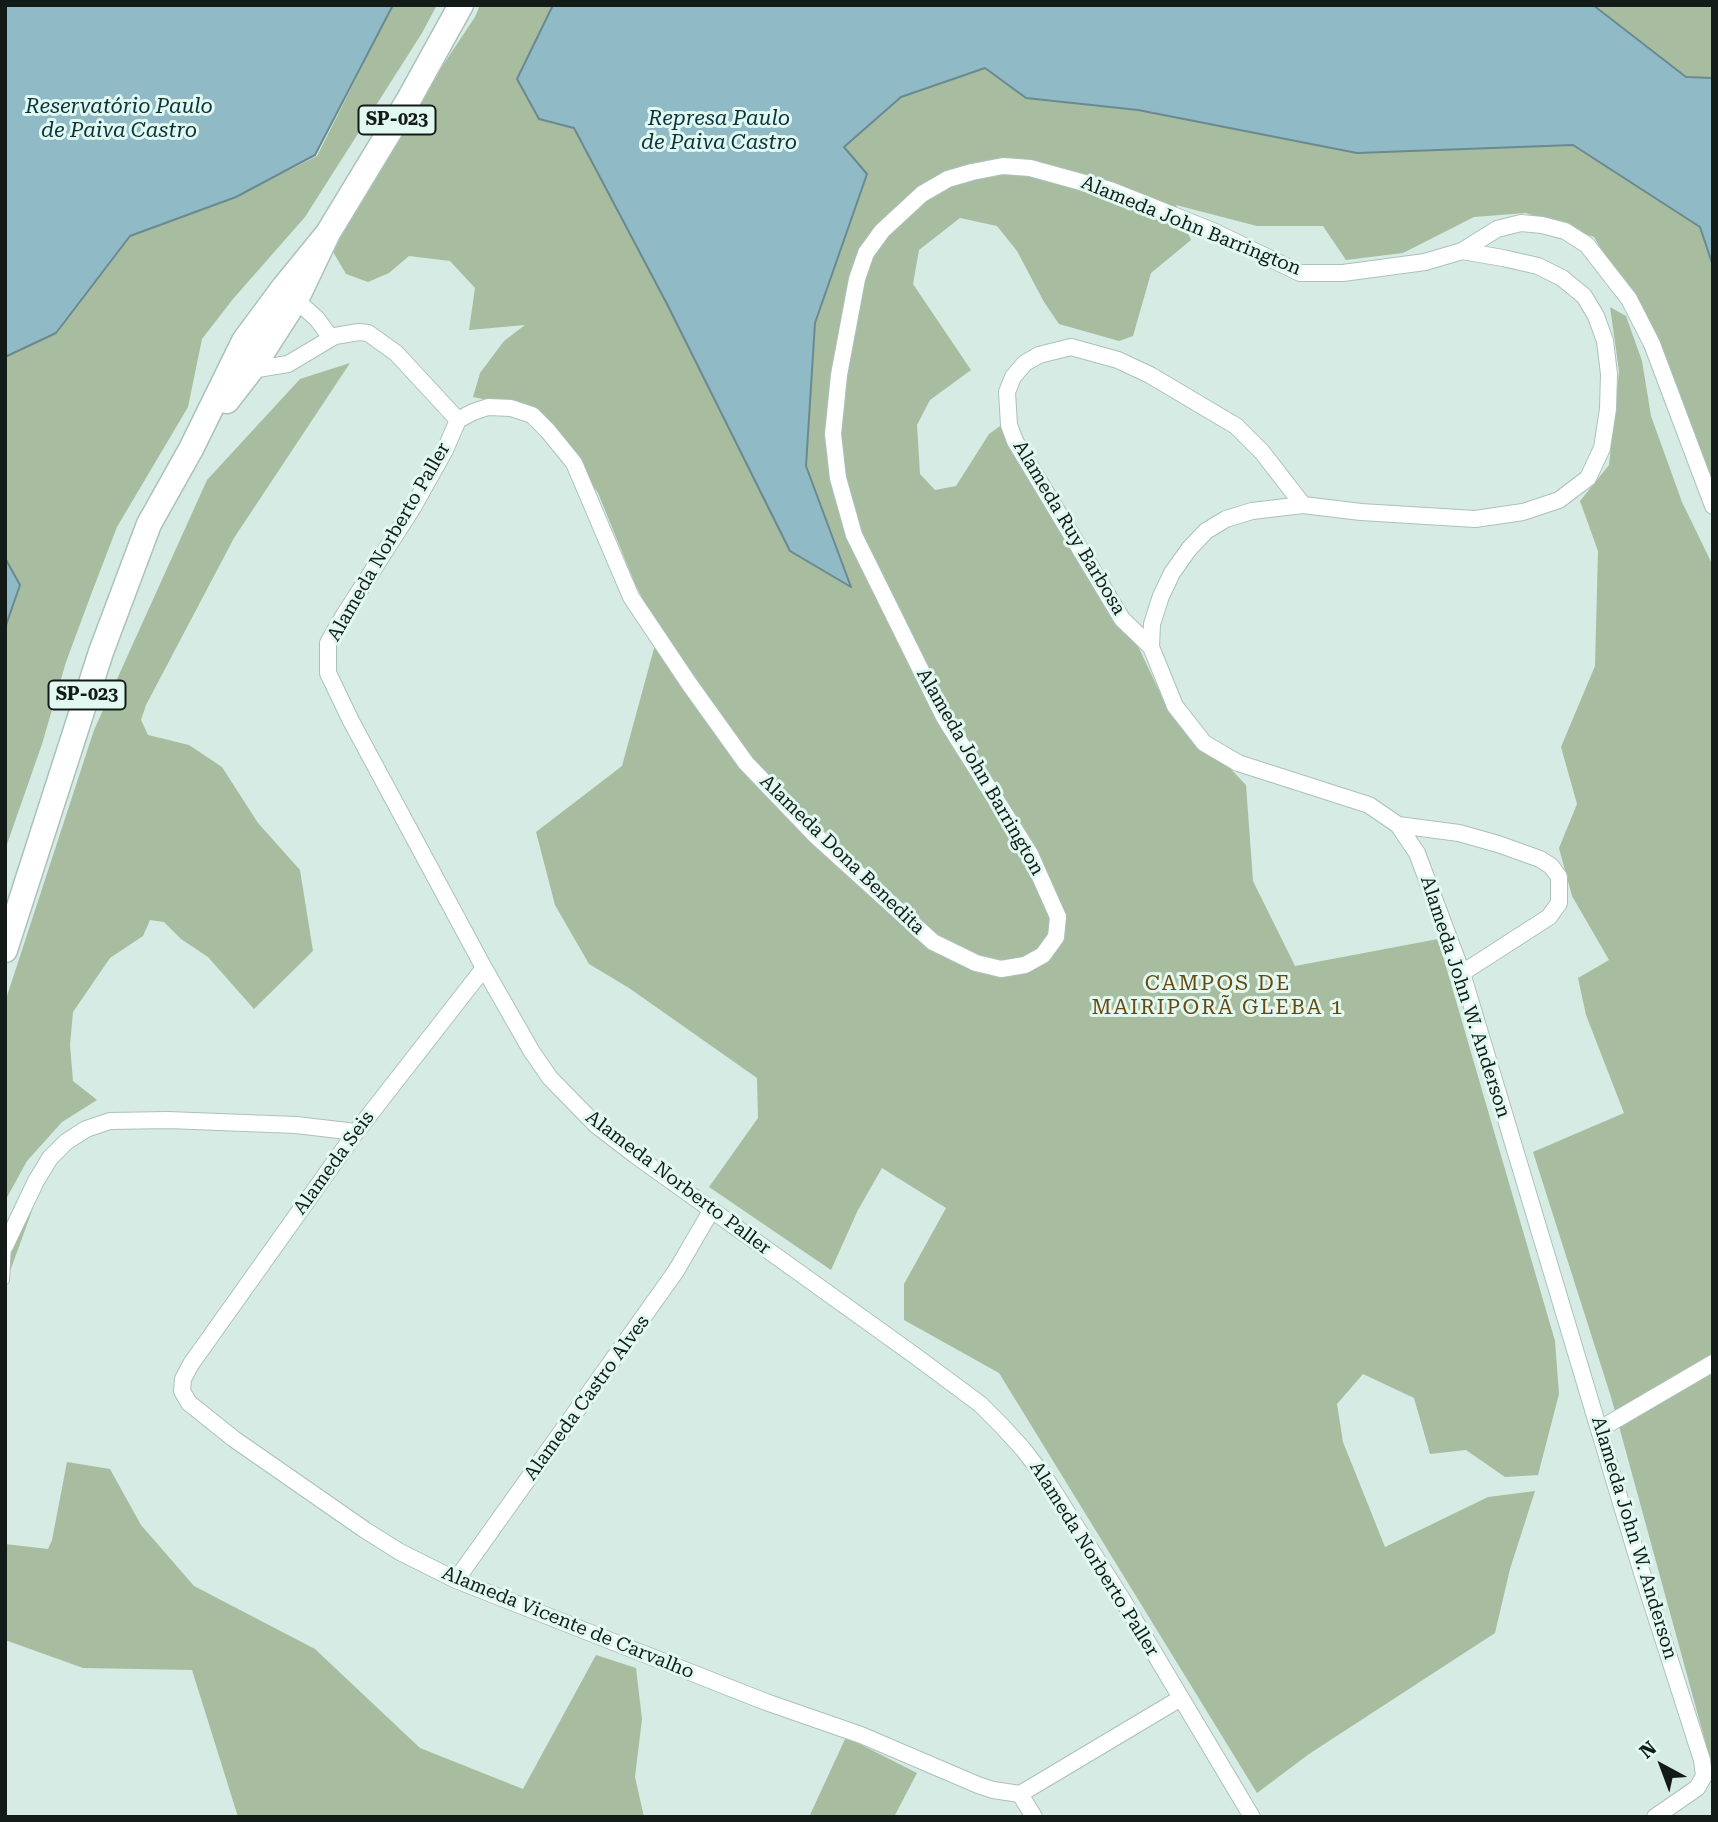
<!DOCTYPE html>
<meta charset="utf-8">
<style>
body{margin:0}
#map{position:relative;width:1718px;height:1822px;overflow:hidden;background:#d5ebe4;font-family:"Roboto Serif",serif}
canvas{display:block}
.frame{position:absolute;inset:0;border:7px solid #121b18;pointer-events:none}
.north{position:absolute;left:1627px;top:1731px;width:70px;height:70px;-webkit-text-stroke:5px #e2f9f2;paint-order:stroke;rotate:319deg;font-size:19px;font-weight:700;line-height:28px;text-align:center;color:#121b18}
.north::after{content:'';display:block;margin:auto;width:24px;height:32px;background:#121b18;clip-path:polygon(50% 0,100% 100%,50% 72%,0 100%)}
</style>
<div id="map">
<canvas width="1718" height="1822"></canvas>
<div class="frame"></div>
<div class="north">N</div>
</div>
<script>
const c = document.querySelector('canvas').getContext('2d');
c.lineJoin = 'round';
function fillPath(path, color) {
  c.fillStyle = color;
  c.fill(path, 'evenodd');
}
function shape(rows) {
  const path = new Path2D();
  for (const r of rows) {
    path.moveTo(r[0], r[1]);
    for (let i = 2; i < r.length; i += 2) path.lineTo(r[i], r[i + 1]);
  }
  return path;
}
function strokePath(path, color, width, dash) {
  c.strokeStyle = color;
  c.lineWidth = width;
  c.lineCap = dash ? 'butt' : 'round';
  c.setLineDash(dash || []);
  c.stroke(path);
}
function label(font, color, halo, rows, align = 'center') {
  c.font = font + ' "Roboto Serif",serif';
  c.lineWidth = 6;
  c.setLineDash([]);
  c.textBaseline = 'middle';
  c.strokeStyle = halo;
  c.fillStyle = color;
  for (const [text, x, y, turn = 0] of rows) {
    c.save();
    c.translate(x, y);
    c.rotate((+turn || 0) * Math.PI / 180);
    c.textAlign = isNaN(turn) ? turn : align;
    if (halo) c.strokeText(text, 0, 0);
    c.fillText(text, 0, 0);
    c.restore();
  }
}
const forest = shape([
 [393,5,437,5,422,33,305,217,233,299,202,339,188,407,117,527,92,592,66,662,42,744,5,850,5,628,20,585,5,558,5,357,56,332,130,236,236,197,317,156],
 [480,5,1713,5,1713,490,1666,360,1594,237,1526,213,1474,217,1403,253,1346,260,1323,226,1257,226,1176,205,1191,240,1151,273,1133,336,1119,341,1059,324,1044,302,1017,251,997,226,960,218,919,250,913,284,971,370,930,400,917,425,920,474,935,490,956,486,989,434,1003,424,1137,644,1162,697,1246,785,1253,881,1295,966,1438,939,1555,1341,1559,1394,1538,1475,1505,1477,1466,1450,1430,1454,1414,1398,1363,1374,1337,1404,1343,1442,1385,1547,1488,1497,1535,1491,1510,1569,1495,1633,1309,1754,1257,1793,999,1373,904,1320,904,1284,946,1208,882,1168,858,1210,831,1270,709,1187,758,1118,757,1078,629,988,589,964,555,905,536,832,622,766,659,630,636,586,598,493,540,411,473,397,480,373,504,341,525,325,469,330,475,288,450,261,409,256,389,273,368,282,346,274,332,250,354,206,423,95,475,17],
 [1610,307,1626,316,1642,361,1651,416,1682,502,1713,566,1713,1770,1611,1397,1533,1152,1624,1113,1586,1015,1578,978,1609,960,1572,896,1559,848,1577,804,1561,747,1595,666,1598,551,1580,501,1609,465,1619,371],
 [350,363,234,538,146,705,141,720,148,735,189,745,222,767,258,823,300,870,313,951,254,1009,208,957,181,939,164,922,150,920,143,936,110,958,73,1012,70,1045,73,1081,97,1100,62,1122,27,1161,5,1201,5,1002,94,730,207,480,300,379],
 [33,1208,5,1285,5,1262],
 [67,1462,110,1469,141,1525,194,1586,315,1649,420,1748,523,1789,596,1655,636,1668,642,1719,635,1777,644,1817,238,1817,192,1670,83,1668,5,1640,5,1544,48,1549,52,1540],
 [846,1737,917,1773,894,1817,809,1817]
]);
const water = shape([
 [5,5,393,5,315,155,236,197,130,236,56,333,5,357,5,5],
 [553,5,1593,5,1686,77,1713,78,1713,266,1700,227,1573,145,1357,153,1138,110,1026,98,985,68,901,97,844,147,867,174,815,323,806,466,851,587,790,551,667,304,574,128,539,119,517,79,553,5],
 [5,558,20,585,5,628,5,558]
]);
const service = shape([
 [5,1280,7,1245]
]);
const minor = shape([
 [1462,251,1503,258,1538,266,1562,278,1584,296,1596,316,1605,341,1609,374,1608,409,1602,448,1588,478,1559,500,1523,512,1475,519,1361,512,1303,505,1252,511,1226,519,1206,531,1189,549,1172,573,1161,596,1152,624,1151,647,1175,706,1204,743,1238,763,1369,805,1398,825,1417,853,1462,973,1642,1573,1702,1760,1704,1776,1697,1788,1655,1817],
 [296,300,317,319,331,338],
 [251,370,288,364,335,336,359,332,368,333,396,353,458,420,445,450,412,509,344,615,328,643,328,673,351,721,484,968,532,1052,550,1078,596,1125,635,1155,914,1355,980,1404,1001,1425,1023,1449,1046,1479,1122,1599,1252,1817],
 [458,420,473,412,488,407,511,408,532,415,548,431,574,463,631,597,690,685,746,763,815,835,933,942,976,963,1001,969,1025,965,1043,955,1056,937,1058,917,1030,854,944,717,854,535,838,478,833,434,839,375,857,279,866,253,882,231,922,194,948,179,972,172,1003,166,1030,168,1110,190,1213,231,1300,273,1343,273,1425,262,1462,251,1497,229,1521,223,1542,225,1565,231,1587,245,1629,299,1652,344,1713,506],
 [1151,647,1122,619,1015,441,1009,425,1007,392,1013,377,1025,363,1039,355,1071,347,1118,360,1150,375,1236,426,1262,452,1303,505],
 [1398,825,1459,833,1498,844,1540,859,1551,866,1559,877,1559,903,1549,917,1462,973],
 [484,968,356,1132,191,1364,183,1379,182,1391,189,1403,234,1439,365,1530,400,1552,456,1580,766,1702,861,1735,978,1785,993,1790,1020,1794],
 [5,1246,36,1181,50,1158,66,1142,86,1129,110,1121,168,1120,296,1125,356,1132],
 [1600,1429,1713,1363],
 [456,1580,676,1271,711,1211],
 [1020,1794,1181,1698],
 [1020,1794,1034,1817]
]);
const primary = shape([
 [227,401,251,370,296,300,328,233,408,101,461,5],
 [5,950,101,652,149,524,191,449,244,341,284,287,328,233]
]);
const shields = [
 [397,120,77],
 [87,695,77]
];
const shieldNames = [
 ["SP-023",397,120],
 ["SP-023",87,695]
];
const streetNames = [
 ["Alameda John Barrington",1191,226,22],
 ["Alameda Ruy Barbosa",1069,528,59],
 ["Alameda Norberto Paller",389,542,-60],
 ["Alameda John Barrington",980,772,60],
 ["Alameda Dona Benedita",842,855,44],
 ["Alameda John W. Anderson",1465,997,72],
 ["Alameda Seis",334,1163,-54],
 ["Alameda Norberto Paller",678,1183,37],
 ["Alameda Castro Alves",587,1398,-54],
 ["Alameda John W. Anderson",1634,1538,73],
 ["Alameda Norberto Paller",1094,1559,58],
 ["Alameda Vicente de Carvalho",568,1623,22]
];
const waterNames = [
 ["Reservatório Paulo",119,107],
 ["de Paiva Castro",119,131],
 ["Represa Paulo",719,119],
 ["de Paiva Castro",719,143]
];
const neighbourhoodNames = [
 ["CAMPOS DE",1218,984],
 ["MAIRIPORÃ GLEBA 1",1218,1008]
];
fillPath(forest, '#a8bd9f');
fillPath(water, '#90bac5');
strokePath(water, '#6a8a91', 2);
strokePath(service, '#abc1bb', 10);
strokePath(minor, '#abc1bb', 18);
strokePath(primary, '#abc1bb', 27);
strokePath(service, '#fff', 8);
strokePath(minor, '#fff', 16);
strokePath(primary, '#fff', 24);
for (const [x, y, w] of shields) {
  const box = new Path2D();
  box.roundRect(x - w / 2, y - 14.5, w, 29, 5);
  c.fillStyle = '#e2f9f2';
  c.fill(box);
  strokePath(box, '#121b18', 2);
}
label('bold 18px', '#121b18', null, shieldNames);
label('19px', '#121b18', '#e2f9f2', streetNames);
label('italic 21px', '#09343c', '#e2f9f2', waterNames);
c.letterSpacing = '2px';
label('21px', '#664810', '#e2f9f2', neighbourhoodNames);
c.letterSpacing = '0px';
</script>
